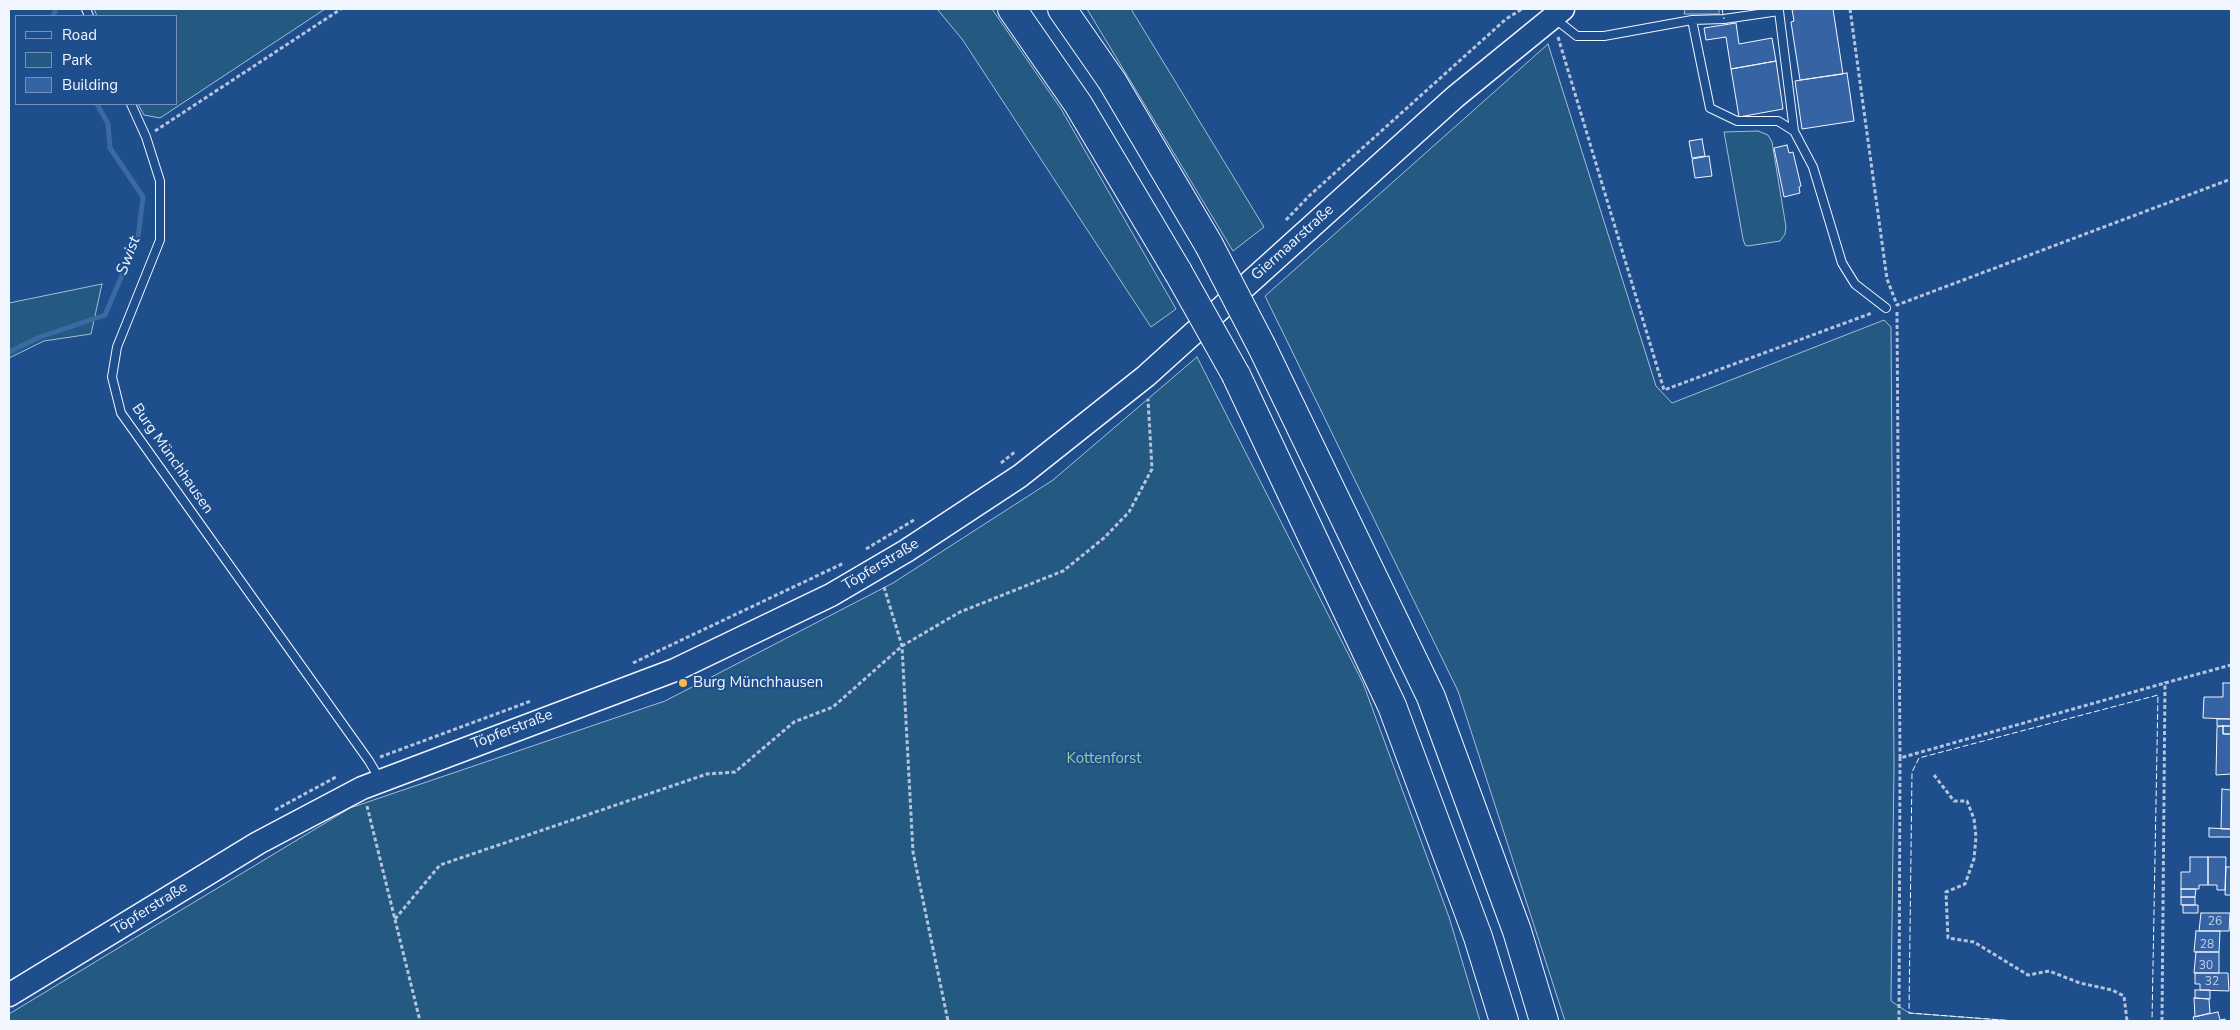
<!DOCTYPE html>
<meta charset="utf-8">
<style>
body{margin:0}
#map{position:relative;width:2240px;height:1030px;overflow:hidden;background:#1f4e8c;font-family:"Nunito Sans",sans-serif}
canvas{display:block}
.frame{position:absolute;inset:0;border:10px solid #f2f6ff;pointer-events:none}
.legend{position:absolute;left:15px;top:15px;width:162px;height:90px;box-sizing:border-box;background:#1f4e8c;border:1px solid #7391ba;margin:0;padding:6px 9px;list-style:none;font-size:15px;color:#f2f6ff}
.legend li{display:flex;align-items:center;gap:10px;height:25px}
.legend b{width:25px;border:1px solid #7391ba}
</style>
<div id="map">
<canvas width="2240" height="1030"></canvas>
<div class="frame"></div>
<ul class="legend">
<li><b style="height:6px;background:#1f4e8c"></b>Road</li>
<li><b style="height:14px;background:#245a82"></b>Park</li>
<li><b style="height:14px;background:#3563a3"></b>Building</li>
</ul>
</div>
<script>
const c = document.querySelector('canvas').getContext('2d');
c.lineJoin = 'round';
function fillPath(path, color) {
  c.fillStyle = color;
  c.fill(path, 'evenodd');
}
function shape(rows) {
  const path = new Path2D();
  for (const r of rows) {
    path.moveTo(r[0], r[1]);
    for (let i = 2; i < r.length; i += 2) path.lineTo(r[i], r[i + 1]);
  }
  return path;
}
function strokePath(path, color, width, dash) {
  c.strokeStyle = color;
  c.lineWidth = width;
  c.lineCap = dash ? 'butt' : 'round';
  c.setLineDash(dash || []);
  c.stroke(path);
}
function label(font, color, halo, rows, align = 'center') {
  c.font = font + ' "Nunito Sans",sans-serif';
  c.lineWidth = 4;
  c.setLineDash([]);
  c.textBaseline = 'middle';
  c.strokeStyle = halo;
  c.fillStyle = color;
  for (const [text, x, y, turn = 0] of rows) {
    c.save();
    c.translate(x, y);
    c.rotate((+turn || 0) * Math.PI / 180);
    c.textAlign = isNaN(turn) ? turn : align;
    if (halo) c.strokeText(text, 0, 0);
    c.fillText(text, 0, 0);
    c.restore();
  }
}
const green = shape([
 [94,9,325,9,160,118,144,115,138,104,176,104,176,16,97,16,94,9],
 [937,9,992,9,1061,109,1176,309,1151,327,962,39,937,9],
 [1087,9,1131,9,1264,227,1233,251,1087,9],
 [1548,44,1656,386,1672,403,1884,320,1891,327,1894,766,1891,1001,1909,1013,2015,1021,1565,1021,1458,691,1265,296,1548,44],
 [1758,131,1768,135,1772,142,1786,227,1785,234,1780,241,1748,246,1745,245,1743,239,1724,132,1758,131],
 [102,284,91,334,44,341,9,358,9,303,102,284],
 [1197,357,1363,683,1449,917,1480,1021,9,1021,9,1014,350,808,665,701,893,583,1053,480,1197,357]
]);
const parking = shape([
 [1685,9,1719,9,1719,14,1684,14,1685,9]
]);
const stream = shape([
 [53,16,56,9],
 [9,352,40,337,105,315,138,238,143,197,110,148,108,124,97,104]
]);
const building = shape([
 [1792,9,1833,9,1843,74,1800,80,1791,22,1794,21,1792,9],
 [1736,23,1739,44,1772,38,1776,61,1731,69,1726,37,1706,40,1704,28,1736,23],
 [1776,61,1783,109,1739,117,1731,69,1776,61],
 [1847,73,1854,121,1802,129,1795,81,1847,73],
 [1702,139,1705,156,1692,158,1689,141,1702,139],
 [1787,145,1789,153,1793,152,1801,186,1799,187,1800,193,1784,197,1774,148,1787,145],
 [1709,156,1712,176,1695,178,1692,159,1709,156],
 [2223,683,2231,683,2231,719,2203,718,2204,697,2223,697,2223,683],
 [2217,719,2231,719,2231,726,2217,726,2217,719],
 [2223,726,2223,734,2231,734,2231,774,2216,775,2217,727,2223,726],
 [2223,726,2231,726,2231,734,2223,734,2223,726],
 [2222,789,2231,790,2231,829,2221,829,2222,789],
 [2209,828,2231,829,2231,837,2209,837,2209,828],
 [2190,857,2208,857,2208,885,2199,885,2199,889,2181,889,2181,872,2190,872,2190,857],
 [2208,857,2226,857,2225,890,2217,890,2217,885,2208,885,2208,857],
 [2226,867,2231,867,2231,895,2225,895,2226,867],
 [2181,889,2196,889,2195,897,2181,897,2181,889],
 [2181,897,2195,897,2195,905,2181,905,2181,897],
 [2183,905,2198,905,2198,913,2183,913,2183,905],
 [2201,913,2230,913,2229,931,2199,931,2201,913],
 [2196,931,2220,931,2219,952,2194,952,2196,931],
 [2196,952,2219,952,2219,973,2194,973,2196,952],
 [2195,973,2228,973,2229,991,2200,990,2200,984,2195,984,2195,973],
 [2195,990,2210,990,2210,999,2195,998,2195,990],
 [2194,998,2209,999,2210,1013,2195,1017,2194,998],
 [2218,1012,2220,1020,2225,1019,2225,1021,2194,1021,2193,1017,2218,1012]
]);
const path = shape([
 [1850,9,1887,279,1897,305,2231,179],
 [1558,37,1664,390,1872,313],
 [155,131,341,9],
 [1286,220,1309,196,1506,19,1522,9],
 [1897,312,1900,758,2165,683],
 [1001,463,1016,451],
 [866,549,914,520],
 [884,587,902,646,913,852,948,1021],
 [633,663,844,563],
 [380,757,531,701],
 [1934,775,1954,801,1967,801,1974,819,1976,837,1974,859,1965,884,1946,892,1948,938,1974,942,2028,975,2049,971,2080,983,2112,990,2124,996,2127,1021],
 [367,806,420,1021],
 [275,810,336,777],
 [395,919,440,865,707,774,735,772,794,722,833,707,902,646,960,612,1063,571,1104,538,1129,512,1152,469,1148,399],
 [1899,1021,1900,758],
 [2162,1021,2165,683,2231,665]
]);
const lane = shape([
 [86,9,89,16],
 [1554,18,1577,36,1604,36,1692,20,1724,19,1779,11,1794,131],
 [1692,20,1710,108,1737,121,1778,121,1794,131,1813,167,1842,263,1855,284,1886,308],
 [131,104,146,137,160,181,160,240,117,347,112,377,121,413,369,761,379,778]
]);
const secondary = shape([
 [9,995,258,843,362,788,675,670,831,595,906,551,1020,476,1146,376,1455,97,1563,9]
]);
const highway = shape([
 [1012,9,1078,104,1178,272],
 [1062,9,1112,81,1209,245],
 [1262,347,1431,697,1517,931,1544,1021],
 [1236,375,1392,706,1478,937,1504,1021]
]);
const highwayBridge = shape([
 [1209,245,1262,347],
 [1178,272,1236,375]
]);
const fence = shape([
 [1722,9,1724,19],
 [2015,1021,1909,1013,1912,772,1919,758,2158,695,2152,1021]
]);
const markers = [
 [683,683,5,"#ffb74d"]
];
const numberNames = [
 ["26",2215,922],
 ["28",2207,945],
 ["30",2206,966],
 ["32",2212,982]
];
const streetNames = [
 ["Giermaarstraße",1293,243,-42],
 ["Burg Münchhausen",172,459,55],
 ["Töpferstraße",881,565,-31],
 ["Töpferstraße",512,730,-21],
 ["Töpferstraße",150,909,-32]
];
const poiNames = [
 ["Burg Münchhausen",693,683]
];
const parkNames = [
 ["Kottenforst",1104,759]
];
const waterNames = [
 ["Swist",129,256,-69]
];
fillPath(green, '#245a82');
strokePath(green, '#a8bbd7', 1);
fillPath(parking, '#305b95');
strokePath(parking, '#a8bbd7', 1);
strokePath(stream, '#3b69a3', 5);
fillPath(building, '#3563a3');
strokePath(building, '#f2f6ff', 1);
strokePath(lane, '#f2f6ff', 10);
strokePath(secondary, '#f2f6ff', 25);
strokePath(highway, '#f2f6ff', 30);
strokePath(path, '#b3c4dc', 3, [4, 2.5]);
strokePath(lane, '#1f4e8c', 8);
strokePath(secondary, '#1f4e8c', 22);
strokePath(highway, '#1f4e8c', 28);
strokePath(highwayBridge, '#f2f6ff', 30, []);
strokePath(highwayBridge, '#1f4e8c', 28);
strokePath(fence, '#f2f6ff', 1, [6, 2.5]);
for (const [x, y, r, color] of markers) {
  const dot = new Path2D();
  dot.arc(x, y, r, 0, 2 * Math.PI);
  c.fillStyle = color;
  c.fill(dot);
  strokePath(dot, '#1f4e8c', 2);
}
label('12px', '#c3d1e8', null, numberNames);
label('15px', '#f2f6ff', '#1f4e8c', streetNames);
label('15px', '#f2f6ff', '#1f4e8c', poiNames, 'left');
label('15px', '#97c8a6', '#1f4e8c', parkNames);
label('italic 16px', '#f2f6ff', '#1f4e8c', waterNames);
</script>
